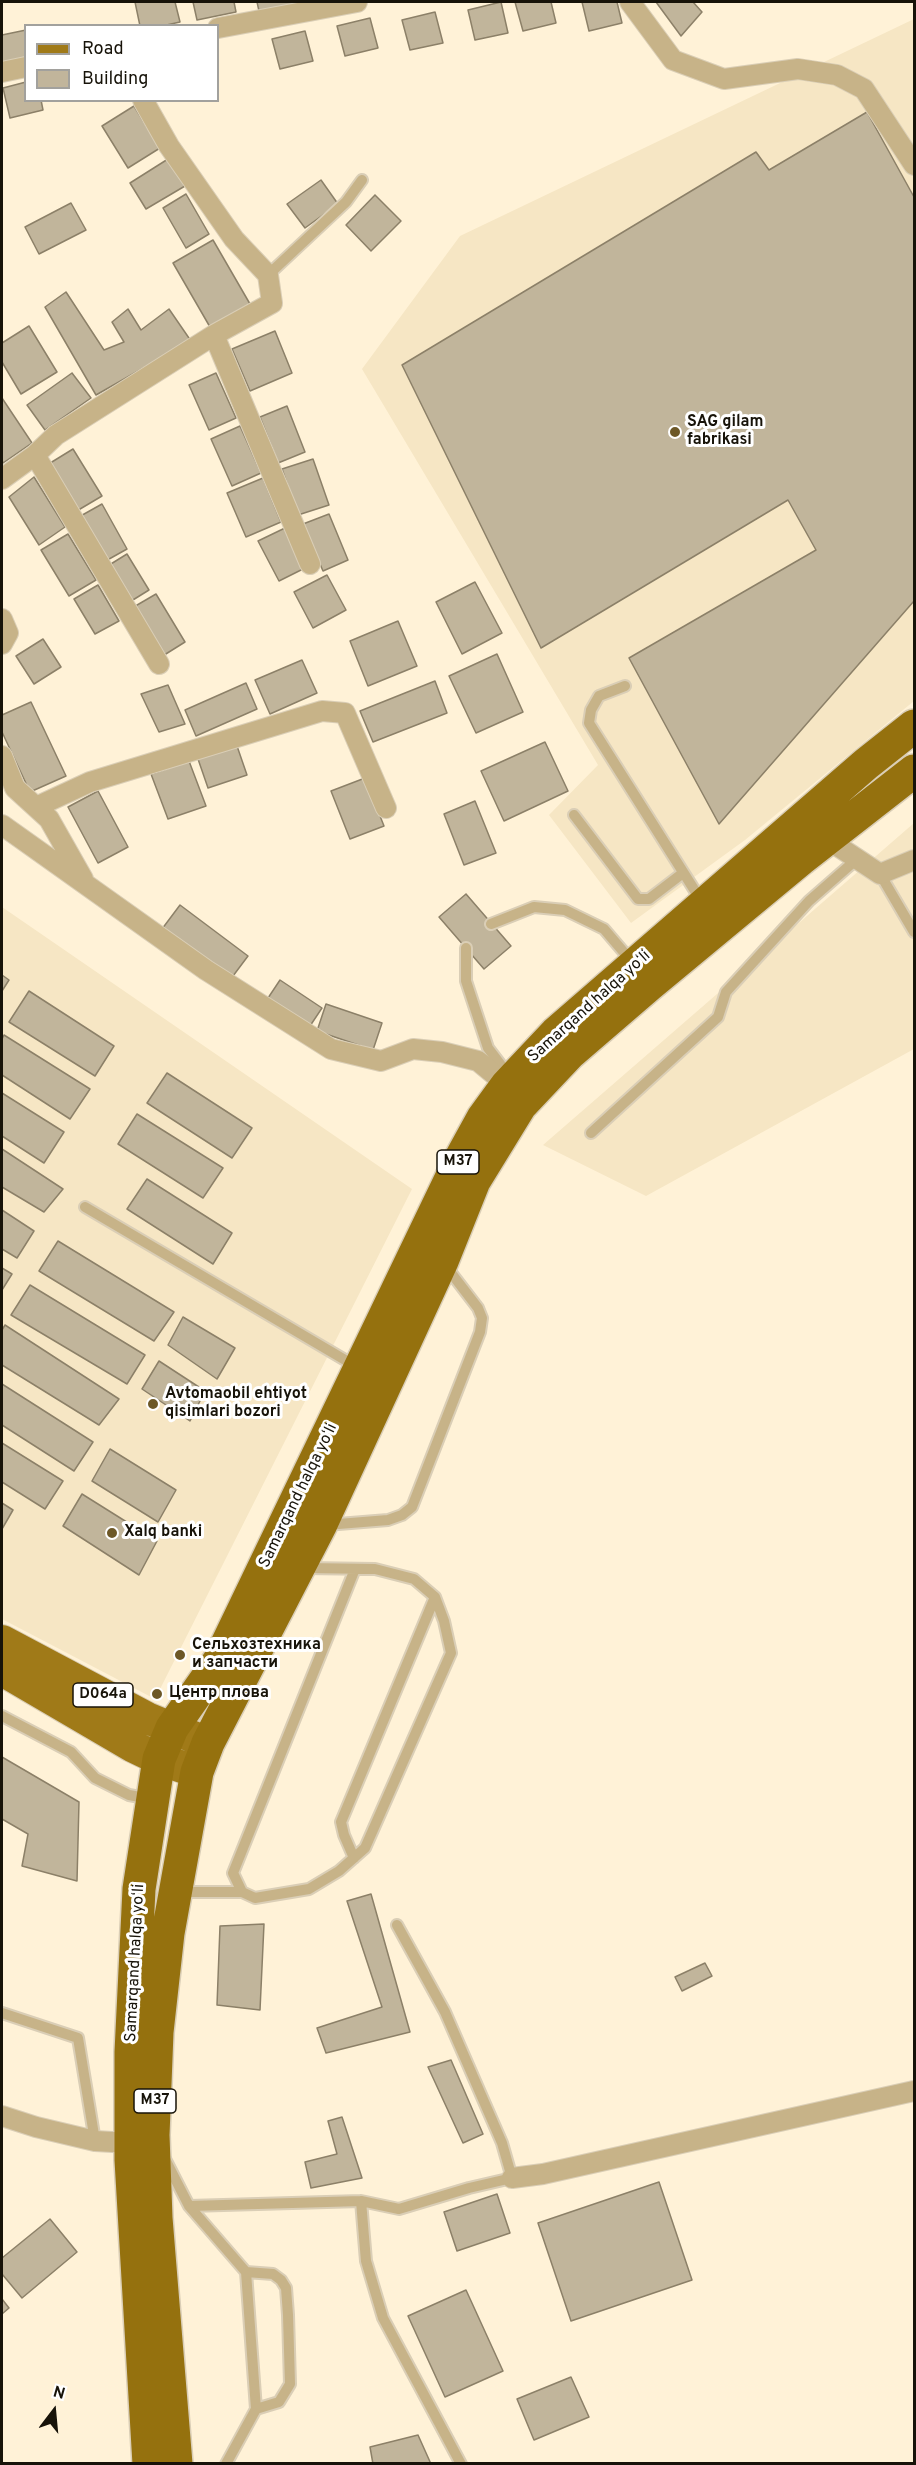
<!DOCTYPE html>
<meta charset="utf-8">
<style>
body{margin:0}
#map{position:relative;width:916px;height:2465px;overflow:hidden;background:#fff2d7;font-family:Overpass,sans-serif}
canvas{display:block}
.frame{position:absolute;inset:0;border:3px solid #171309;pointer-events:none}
.legend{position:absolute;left:24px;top:24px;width:195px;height:78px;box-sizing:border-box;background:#fff;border:2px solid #a2a19d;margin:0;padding:8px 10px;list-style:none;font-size:18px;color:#171309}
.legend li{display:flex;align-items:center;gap:12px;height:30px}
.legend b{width:30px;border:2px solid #a2a19d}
.north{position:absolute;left:24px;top:2381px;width:60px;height:60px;-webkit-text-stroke:4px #fff;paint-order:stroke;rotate:16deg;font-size:16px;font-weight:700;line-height:24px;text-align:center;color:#171309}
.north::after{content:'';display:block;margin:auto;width:21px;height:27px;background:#171309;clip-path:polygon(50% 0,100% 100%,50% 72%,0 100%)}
</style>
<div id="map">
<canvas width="916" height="2465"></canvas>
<div class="frame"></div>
<ul class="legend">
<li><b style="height:8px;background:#a07a18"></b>Road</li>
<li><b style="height:16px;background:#c1b59b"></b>Building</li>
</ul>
<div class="north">N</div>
</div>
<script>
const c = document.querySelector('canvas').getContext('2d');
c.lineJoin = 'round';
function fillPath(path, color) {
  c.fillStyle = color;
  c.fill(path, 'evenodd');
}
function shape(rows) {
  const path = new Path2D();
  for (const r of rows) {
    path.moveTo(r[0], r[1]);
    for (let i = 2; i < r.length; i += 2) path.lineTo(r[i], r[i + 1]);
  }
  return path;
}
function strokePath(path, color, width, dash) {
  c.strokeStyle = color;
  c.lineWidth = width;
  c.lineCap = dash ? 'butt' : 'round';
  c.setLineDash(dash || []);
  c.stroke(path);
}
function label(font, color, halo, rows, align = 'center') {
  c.font = font + ' Overpass,sans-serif';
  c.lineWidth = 6;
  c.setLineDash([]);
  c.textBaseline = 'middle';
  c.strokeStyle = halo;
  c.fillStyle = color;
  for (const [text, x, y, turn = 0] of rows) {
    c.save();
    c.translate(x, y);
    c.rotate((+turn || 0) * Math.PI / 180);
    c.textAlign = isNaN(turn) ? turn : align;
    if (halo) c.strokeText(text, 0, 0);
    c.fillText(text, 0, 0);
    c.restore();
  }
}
const built = shape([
 [914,19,914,701,745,840,631,923,549,815,598,765,362,369,460,236],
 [914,823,914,1049,646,1196,543,1145],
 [2,907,412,1189,155,1699,2,1619]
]);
const building = shape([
 [135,2,175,2,180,22,162,26,140,26,135,2],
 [193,2,234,2,236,12,197,20,193,2],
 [257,2,297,2,297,4,259,11,257,2],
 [501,2,508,33,475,40,468,10,501,2],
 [515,2,551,2,556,23,523,31,515,2],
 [582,2,617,2,622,23,589,31,582,2],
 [656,2,693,2,702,12,681,36,656,2],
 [435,12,443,43,410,50,402,20,435,12],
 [370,18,378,48,345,56,337,26,370,18],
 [26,30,26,60,2,64,2,35,26,30],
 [305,31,313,61,280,69,272,39,305,31],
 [26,82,26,100,41,100,43,110,10,118,3,88,26,82],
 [134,106,160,148,128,168,102,126,134,106],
 [867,112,914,197,914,601,719,824,629,658,816,550,788,500,541,648,402,365,756,152,769,170,867,112],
 [168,159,185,186,146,209,130,183,168,159],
 [321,180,338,204,305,228,287,204,321,180],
 [186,194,209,234,186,248,163,208,186,194],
 [375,195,401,221,371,251,346,225,375,195],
 [71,203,86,230,39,254,25,227,71,203],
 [213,240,250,304,210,327,173,263,213,240],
 [66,292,104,350,124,342,112,322,128,309,141,330,169,309,191,341,96,395,45,307,66,292],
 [29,326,57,372,21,394,2,362,2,343,29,326],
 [275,331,292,373,250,391,232,349,275,331],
 [72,373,91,398,45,430,27,405,72,373],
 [216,373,236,418,209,430,189,385,216,373],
 [2,398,32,443,3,463,2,460,2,398],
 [287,406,305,452,278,463,260,417,287,406],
 [240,426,261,473,232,486,211,439,240,426],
 [73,449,102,496,75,512,47,465,73,449],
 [313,459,329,505,298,515,282,469,313,459],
 [34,477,65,527,39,545,9,497,34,477],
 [263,478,281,522,246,537,227,493,263,478],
 [102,504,127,549,102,563,77,518,102,504],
 [329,514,348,560,323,571,303,524,329,514],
 [285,528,305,568,279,581,258,541,285,528],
 [68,534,96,580,69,596,41,550,68,534],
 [127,554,149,590,128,603,106,567,127,554],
 [327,575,346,610,313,628,294,592,327,575],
 [475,582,502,633,462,654,436,602,475,582],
 [98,585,119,621,95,634,74,599,98,585],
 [156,594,185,642,161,657,132,608,156,594],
 [398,621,417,666,368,686,350,641,398,621],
 [43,639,61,667,34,684,16,656,43,639],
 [497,654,523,712,476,733,449,676,497,654],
 [302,660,317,693,270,714,255,680,302,660],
 [435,681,447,713,373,742,360,711,435,681],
 [246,683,257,709,196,736,185,710,246,683],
 [168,685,185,724,159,732,141,694,168,685],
 [31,702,66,776,30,792,2,732,2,715,31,702],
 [545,742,568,791,504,821,481,771,545,742],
 [237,746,247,775,208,788,198,759,237,746],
 [189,761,206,806,168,819,151,774,189,761],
 [365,778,384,826,350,839,331,791,365,778],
 [98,791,128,847,98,863,68,807,98,791],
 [475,801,496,853,464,865,444,814,475,801],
 [466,894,511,946,484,969,439,917,466,894],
 [180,905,248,956,230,980,162,929,180,905],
 [2,975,9,980,2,991,2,975],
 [280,980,322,1008,308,1029,266,1001,280,980],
 [29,991,114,1046,95,1076,9,1022,29,991],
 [326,1004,382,1023,373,1050,317,1031,326,1004],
 [4,1035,90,1089,70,1119,2,1075,2,1039,4,1035],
 [167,1073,252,1128,232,1158,147,1103,167,1073],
 [2,1093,64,1132,44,1163,2,1136,2,1093],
 [137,1114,223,1168,203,1198,118,1144,137,1114],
 [2,1149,63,1189,44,1212,2,1187,2,1149],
 [147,1179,232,1233,213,1264,127,1209,147,1179],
 [2,1210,34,1231,17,1258,2,1249,2,1210],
 [58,1241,174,1312,154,1341,39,1271,58,1241],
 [2,1268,12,1274,2,1290,2,1268],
 [30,1285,145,1355,127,1384,11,1315,30,1285],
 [183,1317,235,1348,217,1379,168,1345,183,1317],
 [5,1325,119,1399,99,1425,2,1365,2,1330,5,1325],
 [159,1361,205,1391,190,1421,142,1389,159,1361],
 [2,1384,93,1442,74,1471,2,1425,2,1384],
 [2,1443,63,1481,45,1509,2,1482,2,1443],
 [110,1449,176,1490,158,1522,92,1481,110,1449],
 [82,1494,157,1541,139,1575,63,1526,82,1494],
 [2,1503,13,1510,2,1529,2,1503],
 [2,1757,79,1802,77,1881,22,1866,28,1834,2,1819,2,1757],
 [371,1894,410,2032,326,2053,317,2028,382,2007,347,1901,371,1894],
 [264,1924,260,2010,217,2005,220,1926,264,1924],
 [705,1963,712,1976,682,1991,675,1977,705,1963],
 [451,2060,483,2134,463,2143,428,2067,451,2060],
 [342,2117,362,2178,311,2188,305,2162,337,2154,328,2121,342,2117],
 [659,2182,692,2280,571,2321,538,2223,659,2182],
 [497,2194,510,2233,457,2251,444,2212,497,2194],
 [50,2219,77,2252,22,2298,2,2274,2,2258,50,2219],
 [466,2290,503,2371,445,2397,408,2316,466,2290],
 [2,2299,9,2308,2,2314,2,2299],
 [571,2377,589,2417,534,2440,517,2399,571,2377],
 [418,2435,431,2464,373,2464,370,2447,418,2435]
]);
const service = shape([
 [268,275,346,202,362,180],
 [625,686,599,696,591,710,589,723,702,902],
 [574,815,638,899,649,899,683,873],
 [880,874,914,932],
 [491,924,534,907,565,910,604,929,633,963],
 [466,948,466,981,488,1048,510,1077],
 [591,1133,718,1017,726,992,809,901,857,859],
 [85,1207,357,1367],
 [326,1525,388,1520,402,1515,412,1507,480,1332,482,1318,478,1308,445,1265],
 [305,1568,375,1569,414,1579,435,1597,444,1621,451,1653,365,1848,339,1871,309,1889,255,1898,242,1892,233,1873,355,1569],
 [2,1716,71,1752,95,1778,129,1795,151,1799],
 [354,1858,344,1835,341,1822,435,1597],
 [179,1892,242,1892],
 [2,2013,78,2038,95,2141],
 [164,2157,189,2206,246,2272,256,2409,226,2464],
 [361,2201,366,2261,383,2318,461,2464],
 [189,2206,361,2201,399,2209,469,2188,512,2178,502,2143,445,2012,397,1925],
 [246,2272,273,2274,281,2280,286,2288,288,2315,290,2384,279,2402,256,2409]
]);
const minor = shape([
 [630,2,673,60,724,79,798,69,837,75,864,89,914,165],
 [218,28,357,2],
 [2,72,26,67],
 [214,335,310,564],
 [35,455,159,664],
 [2,479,35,455,56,435,214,335,272,303,268,275,234,239,169,146,143,100],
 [2,619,8,633,2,644],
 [2,756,15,788,49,819,83,879],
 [36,807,90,782,322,711,345,713,386,808],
 [2,825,206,970,331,1049,381,1061,413,1049,442,1052,478,1061,507,1085],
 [827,839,880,874,914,860],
 [2,2116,36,2127,95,2141,130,2143],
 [512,2178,543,2174,914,2091]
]);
const primary = shape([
 [2,1641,147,1718,208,1743],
 [2,1670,132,1746,159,1759,197,1772]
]);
const trunk = shape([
 [149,2464,131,2160,131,2052,139,1889,159,1759,172,1728,219,1661,461,1158,483,1118,507,1085,556,1033,866,764,914,726],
 [176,2464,156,2218,153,2135,157,2032,168,1933,197,1772,208,1743,320,1526,442,1261,474,1181,520,1106,570,1053,649,985,801,859,914,771]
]);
const markers = [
 [675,432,6,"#6d5827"],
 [153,1404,6,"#6d5827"],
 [112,1533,6,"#6d5827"],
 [180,1655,6,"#6d5827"],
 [157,1694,6,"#6d5827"]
];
const shields = [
 [458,1162,42],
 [103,1695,60],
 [155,2101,42]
];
const shieldNames = [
 ["M37",458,1162],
 ["D064a",103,1695],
 ["M37",155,2101]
];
const poiNames = [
 ["SAG gilam",687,423],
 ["fabrikasi",687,441],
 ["Avtomaobil ehtiyot",165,1395],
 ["qisimlari bozori",165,1413],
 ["Xalq banki",124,1533],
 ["Сельхозтехника",192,1646],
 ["и запчасти",192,1664],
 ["Центр плова",169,1694]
];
const streetNames = [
 ["Samarqand halqa yoʻli",590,1007,-42],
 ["Samarqand halqa yoʻli",299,1496,-64],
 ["Samarqand halqa yoʻli",136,1963,-87]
];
fillPath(built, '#f6e6c4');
fillPath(building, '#c1b59b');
strokePath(building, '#8c8068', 1.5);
strokePath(service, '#daceb6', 14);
strokePath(minor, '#daceb6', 22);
strokePath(primary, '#daceb6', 34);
strokePath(trunk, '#daceb6', 36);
strokePath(service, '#c7b388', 10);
strokePath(minor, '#c7b388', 20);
strokePath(primary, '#a07a18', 32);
strokePath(trunk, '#95710e', 33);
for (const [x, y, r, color] of markers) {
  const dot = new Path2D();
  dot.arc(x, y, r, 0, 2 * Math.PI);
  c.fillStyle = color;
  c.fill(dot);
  strokePath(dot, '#fff', 2);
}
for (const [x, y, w] of shields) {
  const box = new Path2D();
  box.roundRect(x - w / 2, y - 12, w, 24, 4.5);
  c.fillStyle = '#fff';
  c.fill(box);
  strokePath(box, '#171309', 1.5);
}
label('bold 15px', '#171309', null, shieldNames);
label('bold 16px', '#171309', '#fff', poiNames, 'left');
label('16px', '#171309', '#fff', streetNames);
</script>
